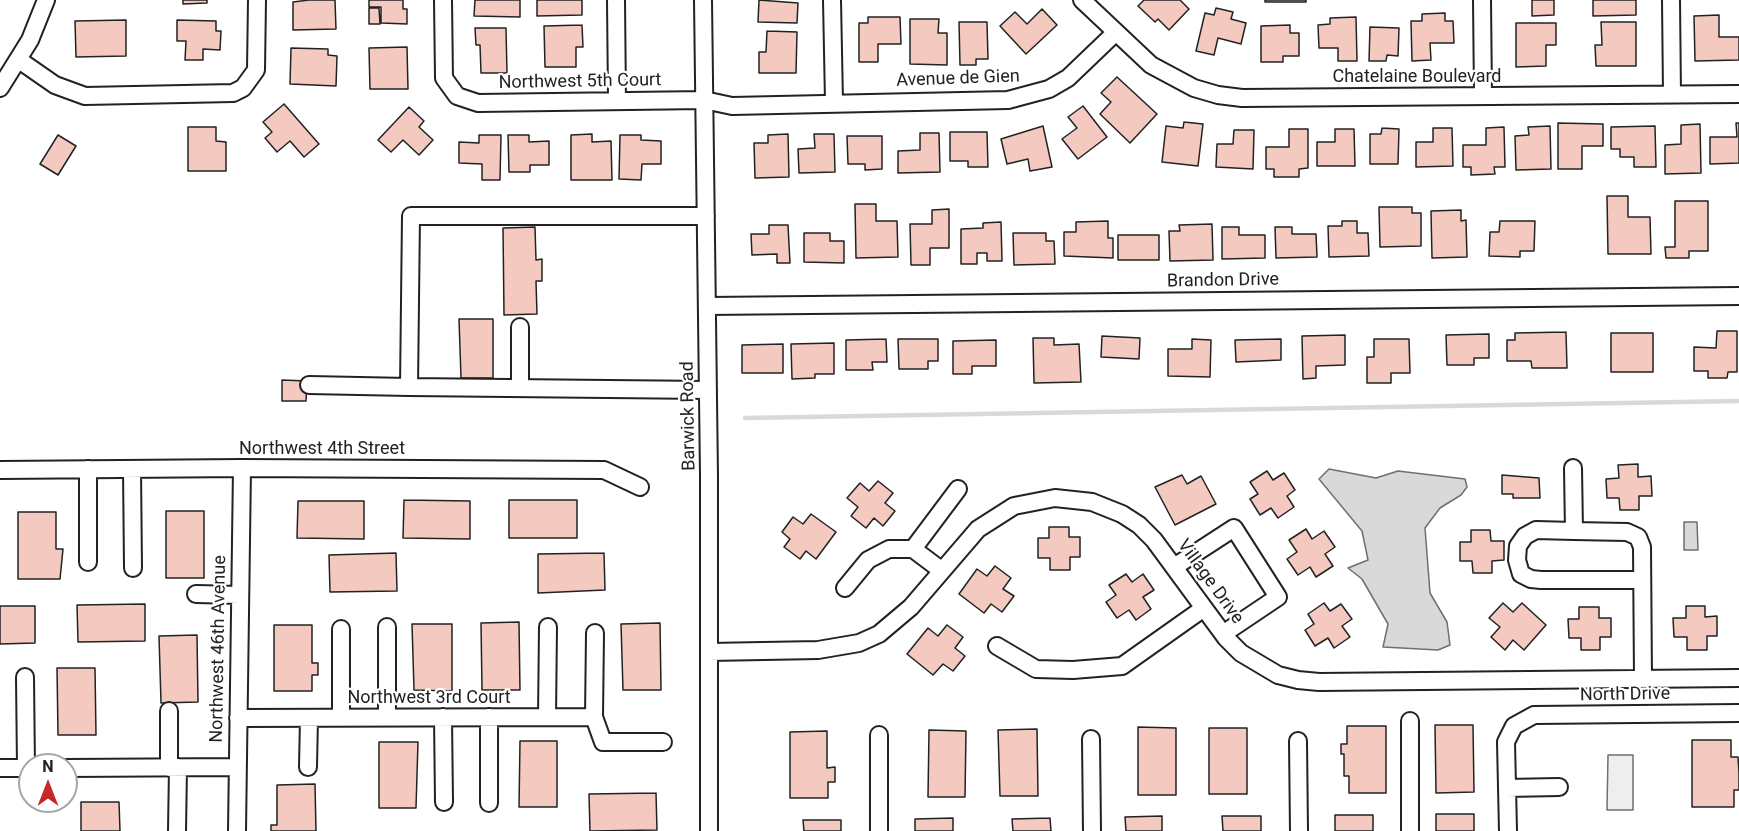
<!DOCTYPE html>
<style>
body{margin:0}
#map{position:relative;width:1739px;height:831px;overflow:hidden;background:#fff;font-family:Roboto,sans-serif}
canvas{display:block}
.north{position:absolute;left:18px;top:753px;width:60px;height:60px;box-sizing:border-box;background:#fff;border:2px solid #a7a7a7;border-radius:50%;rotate:0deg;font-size:16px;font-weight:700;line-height:24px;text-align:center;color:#222}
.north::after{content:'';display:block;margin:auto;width:21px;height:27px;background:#c62828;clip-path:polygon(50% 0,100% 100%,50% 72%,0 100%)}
</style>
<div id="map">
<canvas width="1739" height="831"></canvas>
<div class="north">N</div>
</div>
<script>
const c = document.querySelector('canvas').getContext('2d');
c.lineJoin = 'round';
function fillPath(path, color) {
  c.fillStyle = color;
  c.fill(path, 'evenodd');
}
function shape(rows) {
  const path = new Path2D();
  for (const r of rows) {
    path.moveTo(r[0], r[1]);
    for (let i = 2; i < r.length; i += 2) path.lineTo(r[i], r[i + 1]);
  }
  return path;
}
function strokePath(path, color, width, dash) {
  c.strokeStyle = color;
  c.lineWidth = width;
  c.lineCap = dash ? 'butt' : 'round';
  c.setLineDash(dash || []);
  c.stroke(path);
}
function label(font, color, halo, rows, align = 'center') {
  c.font = font + ' Roboto,sans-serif';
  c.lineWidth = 4.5;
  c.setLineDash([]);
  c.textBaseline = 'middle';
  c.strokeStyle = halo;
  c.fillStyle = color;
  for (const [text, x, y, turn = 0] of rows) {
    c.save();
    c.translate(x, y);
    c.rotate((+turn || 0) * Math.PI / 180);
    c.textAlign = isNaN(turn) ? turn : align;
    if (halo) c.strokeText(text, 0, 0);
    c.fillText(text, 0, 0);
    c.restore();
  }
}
const green = shape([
 [1608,755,1633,755,1633,810,1607,810,1608,755]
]);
const water = shape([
 [1329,469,1376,478,1398,471,1465,479,1467,487,1461,495,1440,508,1425,528,1430,593,1447,622,1450,645,1438,650,1383,647,1388,624,1362,579,1348,568,1368,560,1362,531,1319,479,1329,469],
 [1697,522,1698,550,1684,550,1684,522,1697,522]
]);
const stream = shape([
 [745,418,1739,401]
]);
const building = shape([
 [183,0,207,0,207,3,183,4,183,0],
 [309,0,335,0,336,29,293,30,293,2,309,0],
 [369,0,403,0,403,9,407,9,407,24,381,23,381,7,369,7,369,0],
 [475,0,520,0,520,17,474,16,475,0],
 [537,0,582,0,582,15,537,16,537,0],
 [759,0,798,3,797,23,758,22,759,0],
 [1144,0,1180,0,1189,9,1169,30,1158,19,1155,22,1138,6,1144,0],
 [1265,0,1306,0,1306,2,1265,2,1265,0],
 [1532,0,1554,0,1554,15,1532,16,1532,0],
 [1593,0,1636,0,1636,15,1593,16,1593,0],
 [369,8,379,8,380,24,369,24,369,8],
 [1216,8,1233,12,1231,19,1246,23,1241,44,1218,38,1214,55,1196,51,1205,13,1214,15,1216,8],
 [1042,9,1057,25,1026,54,1000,26,1015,12,1027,24,1042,9],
 [1445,13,1445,21,1453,21,1454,43,1430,43,1431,60,1412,61,1411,21,1422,21,1422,14,1445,13],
 [1719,15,1719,37,1739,37,1739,60,1695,61,1694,16,1719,15],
 [868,17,900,17,901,44,878,44,878,62,859,62,859,23,868,23,868,17],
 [1356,17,1357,61,1338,61,1338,48,1319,48,1318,25,1330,24,1330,18,1356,17],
 [910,19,939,19,938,33,947,33,947,65,910,64,910,19],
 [126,20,126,56,76,57,75,21,126,20],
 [177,20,216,21,216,31,221,31,220,50,203,49,203,60,185,60,186,41,177,41,177,20],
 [959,22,987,22,988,59,976,59,976,65,960,65,959,22],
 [1601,22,1636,22,1636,66,1596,66,1595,45,1602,45,1601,22],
 [1516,23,1556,23,1556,45,1546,45,1546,66,1516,67,1516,23],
 [582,25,583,47,576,47,576,67,545,67,544,26,582,25],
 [1290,25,1290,33,1299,33,1299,56,1283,56,1283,62,1261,62,1261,26,1290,25],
 [1370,27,1399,28,1398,56,1387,55,1386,61,1369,61,1370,27],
 [475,28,506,28,507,73,481,73,480,45,476,45,475,28],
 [767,31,797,32,796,73,759,73,759,52,766,52,767,31],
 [407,47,408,89,370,89,369,48,407,47],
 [291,48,328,49,328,55,337,56,336,86,290,84,291,48],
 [1117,77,1157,114,1130,143,1100,114,1111,102,1101,93,1117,77],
 [284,104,319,144,304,157,290,141,277,152,265,138,272,132,263,122,284,104],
 [1083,106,1107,137,1078,159,1062,139,1077,128,1068,117,1083,106],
 [409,107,424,121,419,127,433,140,419,155,403,140,391,152,378,140,409,107],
 [1184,122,1203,124,1198,166,1162,162,1166,126,1183,128,1184,122],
 [1558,123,1603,124,1603,146,1582,146,1582,169,1558,169,1558,123],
 [1736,123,1739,123,1739,163,1710,164,1710,137,1737,137,1736,123],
 [1700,124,1701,173,1665,174,1665,145,1681,144,1681,125,1700,124],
 [1043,126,1052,167,1030,171,1028,159,1007,164,1001,139,1043,126],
 [1550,126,1551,169,1516,170,1515,136,1529,135,1528,127,1550,126],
 [1655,126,1656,167,1634,167,1634,157,1620,157,1620,149,1611,149,1611,127,1655,126],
 [188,127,216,127,216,141,226,142,226,171,188,171,188,127],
 [1504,127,1505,167,1494,167,1495,174,1471,175,1471,167,1463,167,1463,145,1486,145,1486,128,1504,127],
 [1382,128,1399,129,1398,164,1370,164,1370,134,1381,134,1382,128],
 [1433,128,1452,128,1453,166,1416,167,1416,142,1433,142,1433,128],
 [1289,129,1308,129,1308,168,1299,169,1299,177,1274,177,1274,169,1266,169,1266,147,1289,147,1289,129],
 [1335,129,1354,129,1355,166,1317,166,1317,142,1335,142,1335,129],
 [1234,130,1254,130,1253,169,1216,167,1217,144,1233,144,1234,130],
 [950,132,987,132,988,167,968,167,968,161,950,161,950,132],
 [920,133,939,133,940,172,898,173,898,151,920,150,920,133],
 [592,134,592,142,611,141,612,180,571,180,571,135,592,134],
 [788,134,789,177,755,178,754,143,768,143,768,135,788,134],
 [814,134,834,134,835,172,799,173,798,149,815,148,814,134],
 [58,135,76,146,58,175,40,164,58,135],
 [479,135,501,135,500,180,482,180,482,164,459,163,459,142,479,143,479,135],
 [508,135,529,135,529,142,549,141,549,165,530,165,530,172,509,172,508,135],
 [620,135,641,135,641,140,661,141,661,164,642,164,641,180,619,179,620,135],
 [847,136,882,136,882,169,865,170,865,164,848,164,847,136],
 [1607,196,1628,196,1628,217,1650,217,1651,254,1608,254,1607,196],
 [1675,201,1708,201,1708,251,1689,251,1689,258,1666,258,1665,247,1675,247,1675,201],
 [855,204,876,204,876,221,897,221,898,257,856,258,855,204],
 [1379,207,1412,207,1412,213,1421,213,1421,246,1380,247,1379,207],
 [949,209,949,248,930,248,930,265,911,265,910,224,932,224,932,210,949,209],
 [1461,210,1461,221,1466,220,1467,257,1432,258,1431,211,1461,210],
 [1108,221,1108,238,1113,238,1113,258,1064,256,1064,232,1076,232,1076,222,1108,221],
 [1342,221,1357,221,1357,233,1368,233,1369,256,1329,257,1328,226,1342,226,1342,221],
 [1500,221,1535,221,1534,251,1520,251,1520,257,1489,256,1490,232,1499,232,1500,221],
 [1001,222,1002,261,987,261,987,253,977,253,977,264,961,264,961,229,983,228,983,223,1001,222],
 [1212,224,1213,260,1170,261,1169,231,1180,231,1179,225,1212,224],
 [769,225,788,225,790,263,777,263,777,254,752,255,751,234,769,234,769,225],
 [535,227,536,260,542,259,542,281,536,281,537,314,504,315,503,228,535,227],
 [1222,227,1239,227,1239,235,1265,235,1265,258,1222,259,1222,227],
 [1275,227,1292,227,1292,234,1316,234,1317,257,1276,258,1275,227],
 [804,233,830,233,830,241,844,241,844,263,804,262,804,233],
 [1013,233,1046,233,1046,241,1054,241,1055,264,1014,265,1013,233],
 [1118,235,1159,235,1159,260,1118,260,1118,235],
 [459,319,493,319,493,378,461,378,459,319],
 [1717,331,1737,331,1737,372,1728,372,1727,378,1708,378,1708,371,1694,371,1694,347,1716,348,1717,331],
 [1566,332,1567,368,1532,368,1531,361,1507,361,1507,340,1515,340,1515,333,1566,332],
 [1611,333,1653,333,1653,372,1611,372,1611,333],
 [1489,334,1489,358,1474,358,1474,365,1447,365,1446,335,1489,334],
 [1345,335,1345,365,1316,366,1316,378,1303,379,1302,336,1345,335],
 [1102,336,1140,338,1139,359,1101,357,1102,336],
 [1033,338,1054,338,1054,345,1079,344,1081,382,1034,383,1033,338],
 [886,339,887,362,872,362,873,370,846,370,846,340,886,339],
 [898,339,938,339,938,361,928,361,928,369,899,369,898,339],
 [1192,339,1211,340,1210,377,1168,376,1168,349,1192,349,1192,339],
 [1281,339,1281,360,1236,362,1235,340,1281,339],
 [1374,339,1409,339,1410,373,1391,373,1391,383,1367,383,1367,357,1374,357,1374,339],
 [996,340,996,366,972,366,972,374,953,374,953,341,996,340],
 [834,343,834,374,815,374,815,378,792,379,791,344,834,343],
 [783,344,783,373,742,373,742,345,783,344],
 [282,380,307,381,306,401,282,401,282,380],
 [1638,464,1638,477,1651,476,1652,496,1639,496,1639,510,1620,510,1619,498,1607,498,1606,479,1619,478,1618,465,1638,464],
 [1267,471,1273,480,1284,473,1295,490,1287,496,1294,507,1278,518,1271,508,1260,515,1250,499,1258,494,1250,482,1267,471],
 [1182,475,1187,484,1201,476,1216,504,1175,525,1155,487,1182,475],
 [1502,475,1539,478,1540,498,1513,498,1513,494,1502,494,1502,475],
 [878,481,893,493,885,503,895,511,883,526,874,518,866,528,851,516,858,507,847,498,860,483,869,491,878,481],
 [404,500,470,501,470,539,403,538,404,500],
 [509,500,577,500,577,538,509,538,509,500],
 [298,501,364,501,364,539,297,538,298,501],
 [166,511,204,511,204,578,166,578,166,511],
 [18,512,56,512,56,549,63,549,60,579,18,579,18,512],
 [811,514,836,532,816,559,806,551,800,559,784,547,790,539,782,532,793,517,803,524,811,514],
 [1049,527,1069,527,1069,537,1080,537,1080,557,1070,557,1070,570,1050,570,1050,558,1038,558,1038,538,1049,538,1049,527],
 [1306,529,1312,539,1324,531,1335,547,1325,554,1333,566,1316,577,1310,567,1298,575,1287,559,1297,552,1289,540,1306,529],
 [1471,530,1490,530,1491,541,1504,541,1504,560,1492,561,1492,573,1473,573,1472,561,1460,561,1460,542,1471,542,1471,530],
 [396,553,397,591,330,592,329,555,396,553],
 [604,553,605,590,538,593,538,554,604,553],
 [995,566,1011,578,1003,589,1014,596,1002,612,991,604,984,613,959,594,977,569,987,576,995,566],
 [1126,574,1132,582,1143,574,1154,590,1143,597,1151,609,1136,620,1129,610,1117,618,1106,602,1116,595,1109,585,1126,574],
 [1324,603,1330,611,1341,604,1352,619,1342,626,1350,637,1334,648,1328,638,1315,646,1305,630,1314,624,1308,614,1324,603],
 [1503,603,1513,612,1522,603,1546,625,1524,650,1513,640,1505,650,1491,637,1500,627,1489,618,1503,603],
 [145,604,145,641,78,642,77,605,145,604],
 [0,606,35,606,35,643,0,644,0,606],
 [1686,606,1705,606,1705,617,1717,616,1717,636,1707,636,1707,650,1687,650,1687,637,1674,637,1673,618,1686,618,1686,606],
 [1579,607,1599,607,1599,618,1611,618,1611,637,1600,637,1600,650,1581,650,1581,638,1569,638,1568,619,1579,619,1579,607],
 [519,622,520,690,482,690,481,623,519,622],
 [660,623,661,690,623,690,621,624,660,623],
 [412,624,452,624,452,691,414,690,412,624],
 [274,625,312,625,312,663,318,663,318,675,312,675,312,691,274,691,274,625],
 [947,625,963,637,955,648,965,656,953,671,943,664,933,675,907,654,928,628,938,636,947,625],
 [197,635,198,702,161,703,159,636,197,635],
 [57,668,95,668,96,735,58,735,57,668],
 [1435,725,1473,725,1474,792,1436,793,1435,725],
 [1347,726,1386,726,1386,793,1349,793,1349,776,1344,776,1344,754,1341,754,1341,744,1347,744,1347,726],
 [1138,727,1176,728,1176,795,1138,795,1138,727],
 [1209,728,1247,728,1247,794,1209,794,1209,728],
 [1037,729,1038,796,1000,796,998,730,1037,729],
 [929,730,966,731,965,797,928,797,929,730],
 [827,731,827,768,835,767,835,782,828,782,828,798,790,798,790,732,827,731],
 [1692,740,1731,740,1731,757,1738,757,1739,773,1739,790,1734,790,1734,807,1692,807,1692,740],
 [520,741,557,741,557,807,519,807,520,741],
 [379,742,418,742,416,808,379,808,379,742],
 [315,784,316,831,271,831,271,825,277,825,277,785,315,784],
 [656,793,657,830,590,831,589,794,656,793],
 [81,802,119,802,120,831,81,831,81,802],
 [1436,814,1474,814,1474,831,1436,831,1436,814],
 [1335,815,1373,815,1373,831,1335,831,1335,815],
 [1162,816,1162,831,1126,831,1125,817,1162,816],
 [1222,816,1261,816,1261,831,1223,831,1222,816],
 [953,818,953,831,915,831,915,819,953,818],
 [1050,818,1051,831,1013,831,1012,819,1050,818],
 [803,820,841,820,841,831,804,831,803,820]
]);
const minor = shape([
 [443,0,444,78,457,96,478,103,704,100,732,106,1008,100,1049,89,1068,78,1115,33],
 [616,0,617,101],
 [703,0,709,476,709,831],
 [832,0,834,102],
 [1082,0,1151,65,1194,88,1218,95,1242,98,1739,94],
 [1482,0,1483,96],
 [1671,0,1672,94],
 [19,60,55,85,85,96,233,93,243,88,256,70,257,0],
 [0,88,30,40,46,0],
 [706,216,411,216,409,387,708,390],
 [707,306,1739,296],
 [309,385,409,387],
 [520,388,520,327],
 [1573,468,1574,531,1627,532,1638,537,1642,547,1643,679],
 [88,469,88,562],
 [132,469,133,568],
 [0,470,242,468,604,470,640,487],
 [1574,531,1536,530,1525,536,1518,546,1517,560,1521,574,1531,579,1541,580,1642,580],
 [913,549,958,489],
 [1174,567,1234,528,1278,597,1223,634],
 [845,588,868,560,889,549,913,549,941,570],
 [196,594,240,595],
 [341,629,341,717],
 [997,646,1036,669,1073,670,1122,666,1204,608],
 [709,652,818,650,859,643,879,634,911,607,978,529,1014,506,1055,498,1092,502,1122,514,1139,525,1154,540,1226,638,1241,653,1278,675,1298,680,1319,682,1739,678],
 [25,677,26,768],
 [169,711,169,768],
 [387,717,387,627],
 [443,717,444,802],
 [489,717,489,803],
 [547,717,548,627],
 [594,717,595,633],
 [238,718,594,717,603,742,663,742],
 [1410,721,1410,831],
 [879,735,879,831],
 [1091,739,1092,831],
 [1298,741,1299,831],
 [308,767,309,718],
 [0,768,30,768],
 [66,768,237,767],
 [1507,788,1559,787],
 [177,831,178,767],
 [237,831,242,468],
 [1508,831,1506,742,1514,726,1534,715,1739,713]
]);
const streetNames = [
 ["Chatelaine Boulevard",1417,77],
 ["Avenue de Gien",958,79,-2],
 ["Northwest 5th Court",580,82,-1],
 ["Brandon Drive",1223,281,-1],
 ["Barwick Road",689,416,-91],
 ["Northwest 4th Street",322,449],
 ["Village Drive",1210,582,54],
 ["Northwest 46th Avenue",219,649,-89],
 ["North Drive",1625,695,-1],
 ["Northwest 3rd Court",429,698]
];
fillPath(green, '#eee');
strokePath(green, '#6f6f6f', 1.5);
fillPath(water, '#d9d9d9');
strokePath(water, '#6f6f6f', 1.5);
strokePath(stream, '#d9d9d9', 4.5);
fillPath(building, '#f3c9c0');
strokePath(building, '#222', 1.5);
strokePath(minor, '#222', 20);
strokePath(minor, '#fff', 16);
label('18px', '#222', '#fff', streetNames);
</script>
